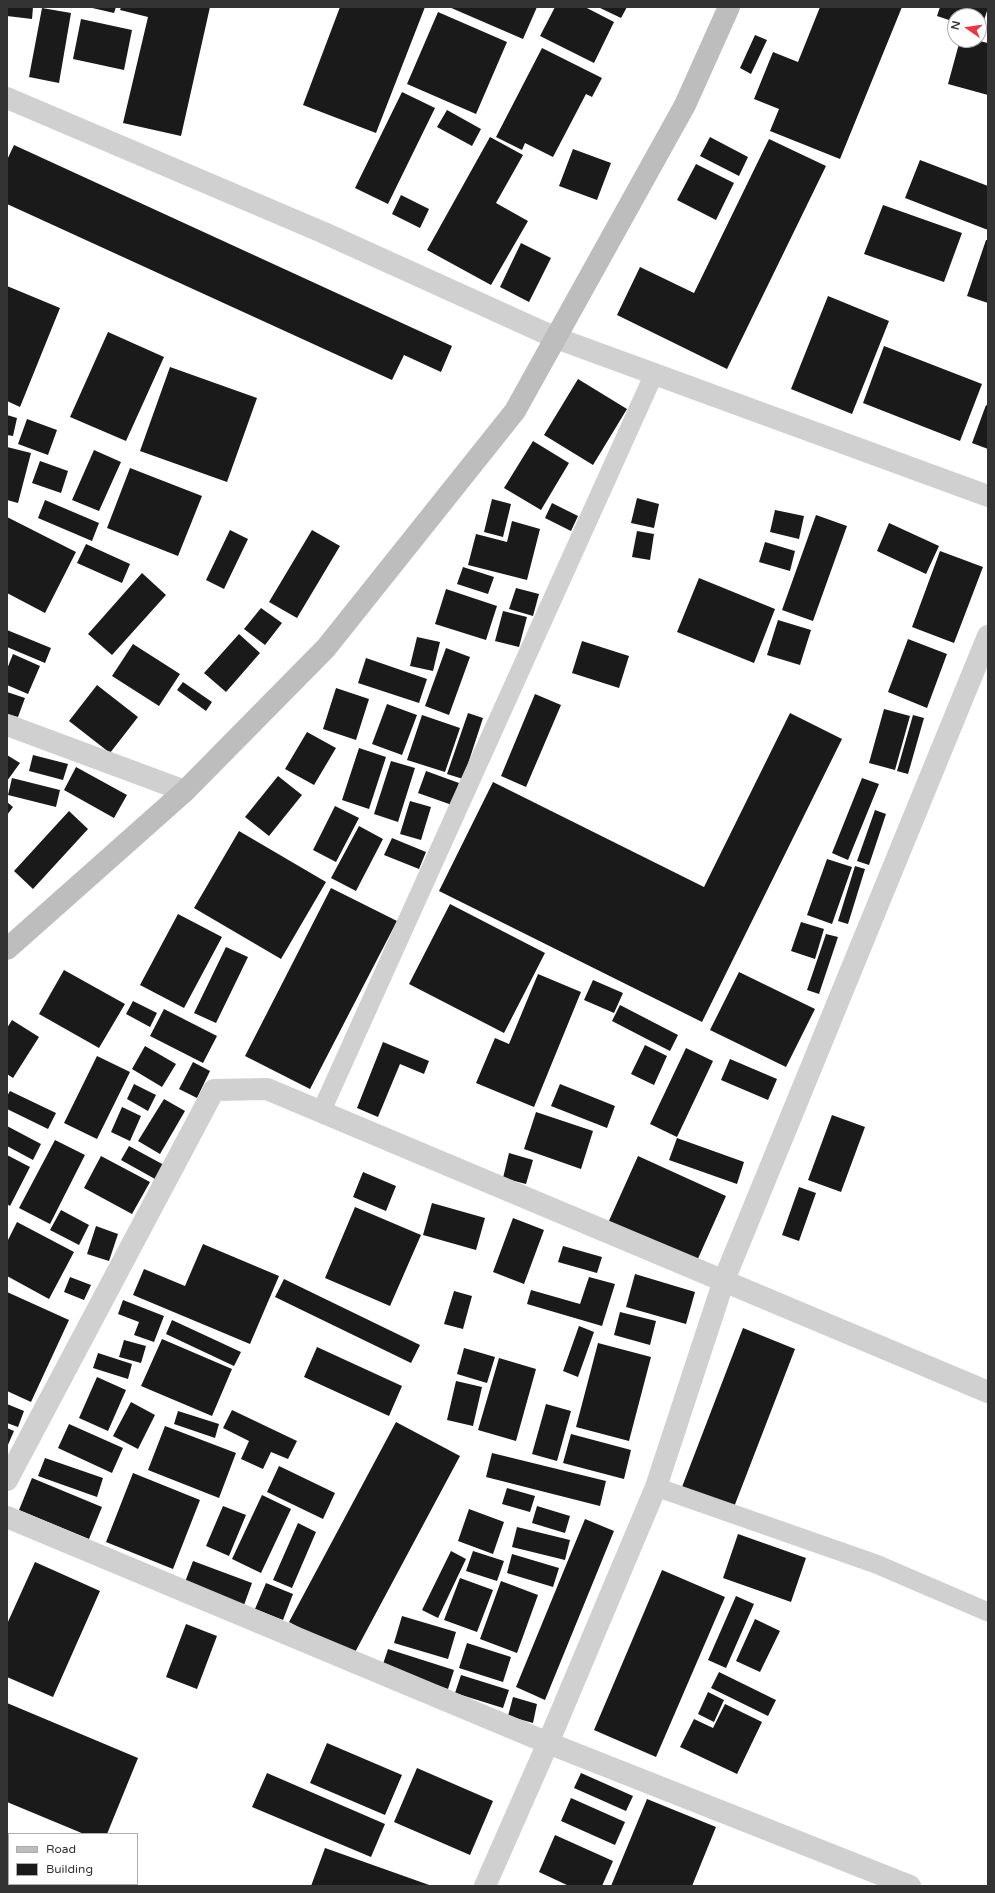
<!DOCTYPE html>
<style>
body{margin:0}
#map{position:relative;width:995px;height:1893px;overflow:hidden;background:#fff;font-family:"Varela Round",sans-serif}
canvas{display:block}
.frame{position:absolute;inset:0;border:8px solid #333;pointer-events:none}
.legend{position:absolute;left:8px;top:1833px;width:130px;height:52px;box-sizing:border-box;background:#fff;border:1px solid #adadad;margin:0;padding:5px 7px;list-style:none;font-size:12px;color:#333}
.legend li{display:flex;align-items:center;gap:8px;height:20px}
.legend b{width:20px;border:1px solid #adadad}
.north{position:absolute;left:947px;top:8px;width:40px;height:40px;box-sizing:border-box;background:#fff;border:1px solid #adadad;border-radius:50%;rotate:283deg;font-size:11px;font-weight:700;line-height:16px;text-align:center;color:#333}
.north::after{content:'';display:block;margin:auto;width:14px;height:18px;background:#e63946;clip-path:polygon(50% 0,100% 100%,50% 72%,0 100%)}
</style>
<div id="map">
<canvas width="995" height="1893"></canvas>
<div class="frame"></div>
<ul class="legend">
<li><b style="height:5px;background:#bdbdbd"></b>Road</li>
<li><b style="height:11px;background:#1a1a1a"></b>Building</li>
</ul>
<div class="north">N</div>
</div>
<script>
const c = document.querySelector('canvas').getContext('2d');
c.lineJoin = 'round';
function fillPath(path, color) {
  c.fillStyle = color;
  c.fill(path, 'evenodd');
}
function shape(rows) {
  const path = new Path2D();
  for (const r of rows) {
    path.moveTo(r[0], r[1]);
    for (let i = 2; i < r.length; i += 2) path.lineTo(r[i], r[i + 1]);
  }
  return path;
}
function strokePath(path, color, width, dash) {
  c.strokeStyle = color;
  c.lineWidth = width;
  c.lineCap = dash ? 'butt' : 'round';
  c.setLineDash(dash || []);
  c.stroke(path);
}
const building = shape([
 [7,7,33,7,32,19,7,16],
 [88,7,116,7,114,13],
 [121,7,210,7,181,136,123,123,148,17,120,10],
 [340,7,425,7,376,133,303,105],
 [449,7,537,7,523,39],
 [555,7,585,7,614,22,594,63,540,36],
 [598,7,627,7,621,18],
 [820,7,902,7,840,159,770,131,779,109,754,99,773,52,798,62],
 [940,7,983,7,988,8,981,29,979,29,979,16,955,16,955,22,937,16],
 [42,8,71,13,59,83,29,77],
 [438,12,507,42,476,114,407,84],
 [81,19,132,30,124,70,73,59],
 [755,35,767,40,751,74,740,68],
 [960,40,975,40,988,43,988,95,948,84],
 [542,48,602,78,592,97,586,94,553,157,525,143,522,150,496,137],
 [402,92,435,108,388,204,355,188],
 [447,110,481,129,472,146,437,127],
 [490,137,523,155,496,203,528,221,491,285,427,250],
 [710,137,748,157,739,176,700,156],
 [769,139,826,166,727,369,617,315,640,267,694,293],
 [14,145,452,346,441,372,404,355,392,380,7,204,7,160],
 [573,149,611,163,597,200,559,186],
 [920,160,988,186,988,230,905,198],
 [696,164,734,183,716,220,677,200],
 [401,195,429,209,420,228,392,214],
 [883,205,962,233,944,282,864,254],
 [986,240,988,240,988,303,967,296],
 [521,243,551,258,529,302,500,287],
 [7,286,60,308,20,407,7,401],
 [828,296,889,321,852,414,791,389],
 [108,332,164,357,126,441,70,417],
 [884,346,982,384,960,441,863,403],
 [170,367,257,398,227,482,140,451],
 [578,379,627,409,593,465,544,435],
 [986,405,988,406,988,449,972,443],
 [7,415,17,418,13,436,7,435],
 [27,419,57,430,48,455,18,444],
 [533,441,569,463,541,510,504,488],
 [7,447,31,453,18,503,7,500],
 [94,450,121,462,99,511,72,500],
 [40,461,68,471,61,493,32,483],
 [130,468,202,496,178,556,107,528],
 [637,498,659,504,654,528,631,523],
 [492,499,511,504,503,537,484,532],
 [45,500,99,523,92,541,38,518],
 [552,503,578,516,571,531,545,518],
 [775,510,804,516,799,539,770,532],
 [816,515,847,526,813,621,782,610],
 [7,517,76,552,45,613,7,593],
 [512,521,540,529,527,580,468,565,476,534,507,542],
 [889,523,939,546,926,574,877,551],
 [230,530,248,539,224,589,206,580],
 [312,530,340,546,297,618,269,602],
 [637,531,654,534,650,560,632,557],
 [765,542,795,551,790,571,759,562],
 [86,544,130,564,122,583,77,563],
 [940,551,983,567,954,643,912,627],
 [463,567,494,577,488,594,457,584],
 [142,573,166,595,112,655,88,634],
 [699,578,775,609,754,663,677,632],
 [516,588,539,594,533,616,509,609],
 [446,589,497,606,486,640,435,624],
 [261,608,282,623,265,645,244,629],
 [503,611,527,617,519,647,495,641],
 [778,620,811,630,800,665,767,655],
 [7,630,51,648,45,663,7,647],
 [239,634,260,653,226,692,204,673],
 [417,637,440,642,433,671,410,666],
 [908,639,947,654,927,708,888,692],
 [582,641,629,656,619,688,572,673],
 [133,644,180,674,159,706,112,676],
 [446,648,470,657,449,715,425,706],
 [13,654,40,666,28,694,7,685,7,669],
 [366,658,427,679,419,703,358,683],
 [183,682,212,702,206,711,177,690],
 [97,685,138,717,110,753,69,721],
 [336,688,369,699,356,740,323,729],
 [7,692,25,698,18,717,7,714],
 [535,694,561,705,526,787,501,776],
 [387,704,417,715,402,755,372,744],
 [884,709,910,716,895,770,869,763],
 [468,713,483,718,463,779,447,774],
 [790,713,842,739,702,1022,439,891,493,782,704,887],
 [422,715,460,728,445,772,407,760],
 [913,715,924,718,908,774,897,771],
 [307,732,336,748,314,785,285,769],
 [359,748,386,757,369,809,342,800],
 [7,755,20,763,7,781],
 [33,755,68,764,63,780,29,771],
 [391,761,415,768,398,822,374,814],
 [76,767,127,795,114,818,64,790],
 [426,771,459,783,452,805,418,793],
 [278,776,302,795,269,836,245,817],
 [12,778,60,790,56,807,8,795],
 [862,778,879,784,848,860,832,853],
 [410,801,431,807,421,840,400,834],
 [7,802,13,807,7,815],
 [335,806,359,818,336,862,313,850],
 [875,810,886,814,869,865,857,861],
 [69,811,88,829,33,889,14,871],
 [359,826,383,839,356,891,331,878],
 [239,831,326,882,281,959,194,908],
 [392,838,426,852,419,869,384,855],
 [827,859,852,867,832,924,807,915],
 [855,866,865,869,848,924,838,921],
 [331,888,397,921,310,1089,245,1056],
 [450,904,545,953,504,1033,409,984],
 [178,914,222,937,184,1008,140,985],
 [801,922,824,929,815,959,791,951],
 [826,934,838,937,819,994,807,990],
 [226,947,248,957,216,1023,194,1013],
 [64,970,125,1004,99,1048,39,1014],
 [739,972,815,1009,786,1067,710,1030],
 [538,974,581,992,534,1107,476,1083,495,1038,509,1044],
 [593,980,623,993,614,1013,584,1000],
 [133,1001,157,1013,150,1027,126,1014],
 [620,1005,678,1035,670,1051,612,1021],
 [164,1009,217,1036,203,1063,150,1036],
 [12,1020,39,1037,13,1078,7,1074,7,1028],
 [383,1042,429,1061,424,1074,400,1064,378,1117,357,1108],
 [645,1045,667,1056,654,1085,631,1074],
 [145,1046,176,1064,162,1087,132,1069],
 [686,1048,713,1061,677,1137,650,1124],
 [97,1056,130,1072,97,1139,64,1123],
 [730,1059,777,1079,768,1100,721,1080],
 [193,1062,210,1071,197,1098,179,1089],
 [134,1084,156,1095,148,1111,127,1099],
 [560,1084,615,1106,607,1128,551,1106],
 [10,1091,56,1113,48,1129,7,1109,7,1096],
 [164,1099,185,1111,160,1154,138,1141],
 [122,1107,141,1116,130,1141,111,1132],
 [536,1112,593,1131,581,1169,524,1149],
 [832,1115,865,1127,841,1192,808,1180],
 [7,1126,41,1144,33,1160,7,1146],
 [677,1138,744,1162,737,1184,669,1160],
 [55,1140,85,1155,50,1224,19,1208],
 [129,1146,164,1165,155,1179,121,1160],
 [509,1153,533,1160,526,1184,503,1178],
 [7,1155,30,1167,10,1206,7,1204],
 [101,1156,150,1182,132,1214,84,1188],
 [638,1156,726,1196,696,1263,608,1223],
 [363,1172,396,1186,386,1211,353,1197],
 [799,1187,816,1193,799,1241,782,1235],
 [432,1203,485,1218,476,1250,423,1235],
 [355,1207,421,1235,390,1306,325,1278],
 [61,1210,89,1225,79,1245,50,1230],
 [513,1218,544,1230,524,1284,493,1272],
 [17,1222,74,1252,49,1299,7,1276,7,1242],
 [96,1226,118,1234,109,1261,87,1254],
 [203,1244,279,1276,250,1344,133,1295,144,1269,185,1286],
 [563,1246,602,1257,597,1273,558,1262],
 [635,1274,695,1292,686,1324,626,1307],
 [70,1277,91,1285,84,1300,64,1292],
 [589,1277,615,1284,602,1326,527,1304,531,1290,580,1304],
 [284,1279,420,1345,411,1363,275,1297],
 [454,1291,472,1296,463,1329,444,1324],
 [7,1292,69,1320,31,1402,7,1391],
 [123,1300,164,1316,154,1342,134,1335,139,1322,118,1314],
 [620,1312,656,1321,650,1345,614,1335],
 [172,1320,241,1352,234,1366,166,1334],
 [579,1326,594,1332,578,1377,563,1371],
 [743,1328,795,1349,734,1507,682,1487],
 [162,1339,232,1369,212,1416,141,1386],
 [124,1340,146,1346,141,1363,119,1357],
 [598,1343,651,1357,629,1441,576,1427],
 [317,1347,402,1386,389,1416,304,1377],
 [464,1348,495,1357,487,1383,457,1374],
 [98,1353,132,1364,128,1379,93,1368],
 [499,1358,536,1369,516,1441,478,1430],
 [97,1377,126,1390,108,1431,79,1418],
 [456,1381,482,1387,473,1426,447,1420],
 [131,1402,155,1415,138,1449,113,1436],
 [7,1404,24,1411,18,1427,7,1423],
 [546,1404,571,1411,557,1461,532,1454],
 [232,1410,297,1441,288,1459,271,1452,263,1469,241,1459,249,1441,223,1428],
 [178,1411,219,1424,215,1438,174,1424],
 [396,1422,460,1456,353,1656,289,1622],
 [69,1424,123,1448,112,1473,58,1448],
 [165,1426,236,1453,219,1498,148,1470],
 [7,1428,14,1431,7,1447],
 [571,1434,631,1450,624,1479,563,1463],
 [492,1453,606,1481,600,1506,486,1477],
 [45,1458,103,1478,97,1497,38,1476],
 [279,1466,335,1493,323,1519,267,1492],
 [133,1473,200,1500,173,1569,106,1542],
 [32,1478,102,1507,89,1539,19,1510],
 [507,1488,535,1496,530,1512,502,1504],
 [262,1495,291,1509,261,1573,232,1559],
 [223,1506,246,1515,229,1556,206,1546],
 [537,1506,570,1516,565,1533,532,1523],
 [469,1509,504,1522,493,1554,458,1541],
 [585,1519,614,1531,545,1700,516,1687],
 [298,1523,316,1532,292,1588,273,1580],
 [517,1527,570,1540,565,1560,512,1547],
 [738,1534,806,1558,791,1602,723,1578],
 [451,1551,466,1559,438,1618,422,1610],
 [473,1551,504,1561,497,1581,466,1571],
 [512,1554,559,1568,553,1587,507,1573],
 [193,1561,252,1583,244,1605,185,1582],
 [35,1562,100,1591,53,1697,7,1677,7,1624],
 [662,1570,725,1597,656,1757,594,1730],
 [460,1578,493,1590,477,1632,444,1620],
 [501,1581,538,1595,517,1653,480,1639],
 [266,1583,293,1594,283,1620,255,1609],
 [736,1596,754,1604,726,1668,708,1660],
 [402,1616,456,1632,448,1659,394,1643],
 [755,1619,780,1631,760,1672,736,1661],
 [186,1624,217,1636,197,1689,166,1677],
 [467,1643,511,1657,503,1682,459,1668],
 [388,1649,454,1670,448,1689,382,1667],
 [719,1672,776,1700,768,1716,711,1688],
 [461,1675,509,1690,503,1708,455,1693],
 [708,1692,724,1700,714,1722,698,1714],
 [513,1697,537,1704,533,1723,508,1716],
 [7,1703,138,1758,107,1834,84,1834,7,1802],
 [725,1704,762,1722,737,1774,680,1747,694,1719,713,1728],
 [327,1743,402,1775,385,1815,310,1783],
 [417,1768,493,1801,470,1855,394,1822],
 [267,1773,385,1824,371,1857,252,1807],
 [581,1773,633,1796,626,1811,574,1788],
 [571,1798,625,1822,615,1845,561,1821],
 [647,1799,716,1827,692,1886,611,1886],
 [555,1835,613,1861,602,1886,569,1886,539,1872],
 [325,1848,432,1886,311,1886]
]);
const service = shape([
 [321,1112,654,374],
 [656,1487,876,1564,988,1612]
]);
const minor = shape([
 [7,98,322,232,556,338,988,496],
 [7,725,185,791],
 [7,1480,214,1090,267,1089,988,1392],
 [7,1517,548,1743,910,1886],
 [485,1886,548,1743,656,1487,724,1280,988,636]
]);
const secondary = shape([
 [7,949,185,791,326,648,515,411,685,105,729,7]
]);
fillPath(building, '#1a1a1a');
strokePath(service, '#d0d0d0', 19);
strokePath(minor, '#d0d0d0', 22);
strokePath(secondary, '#bdbdbd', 22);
</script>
